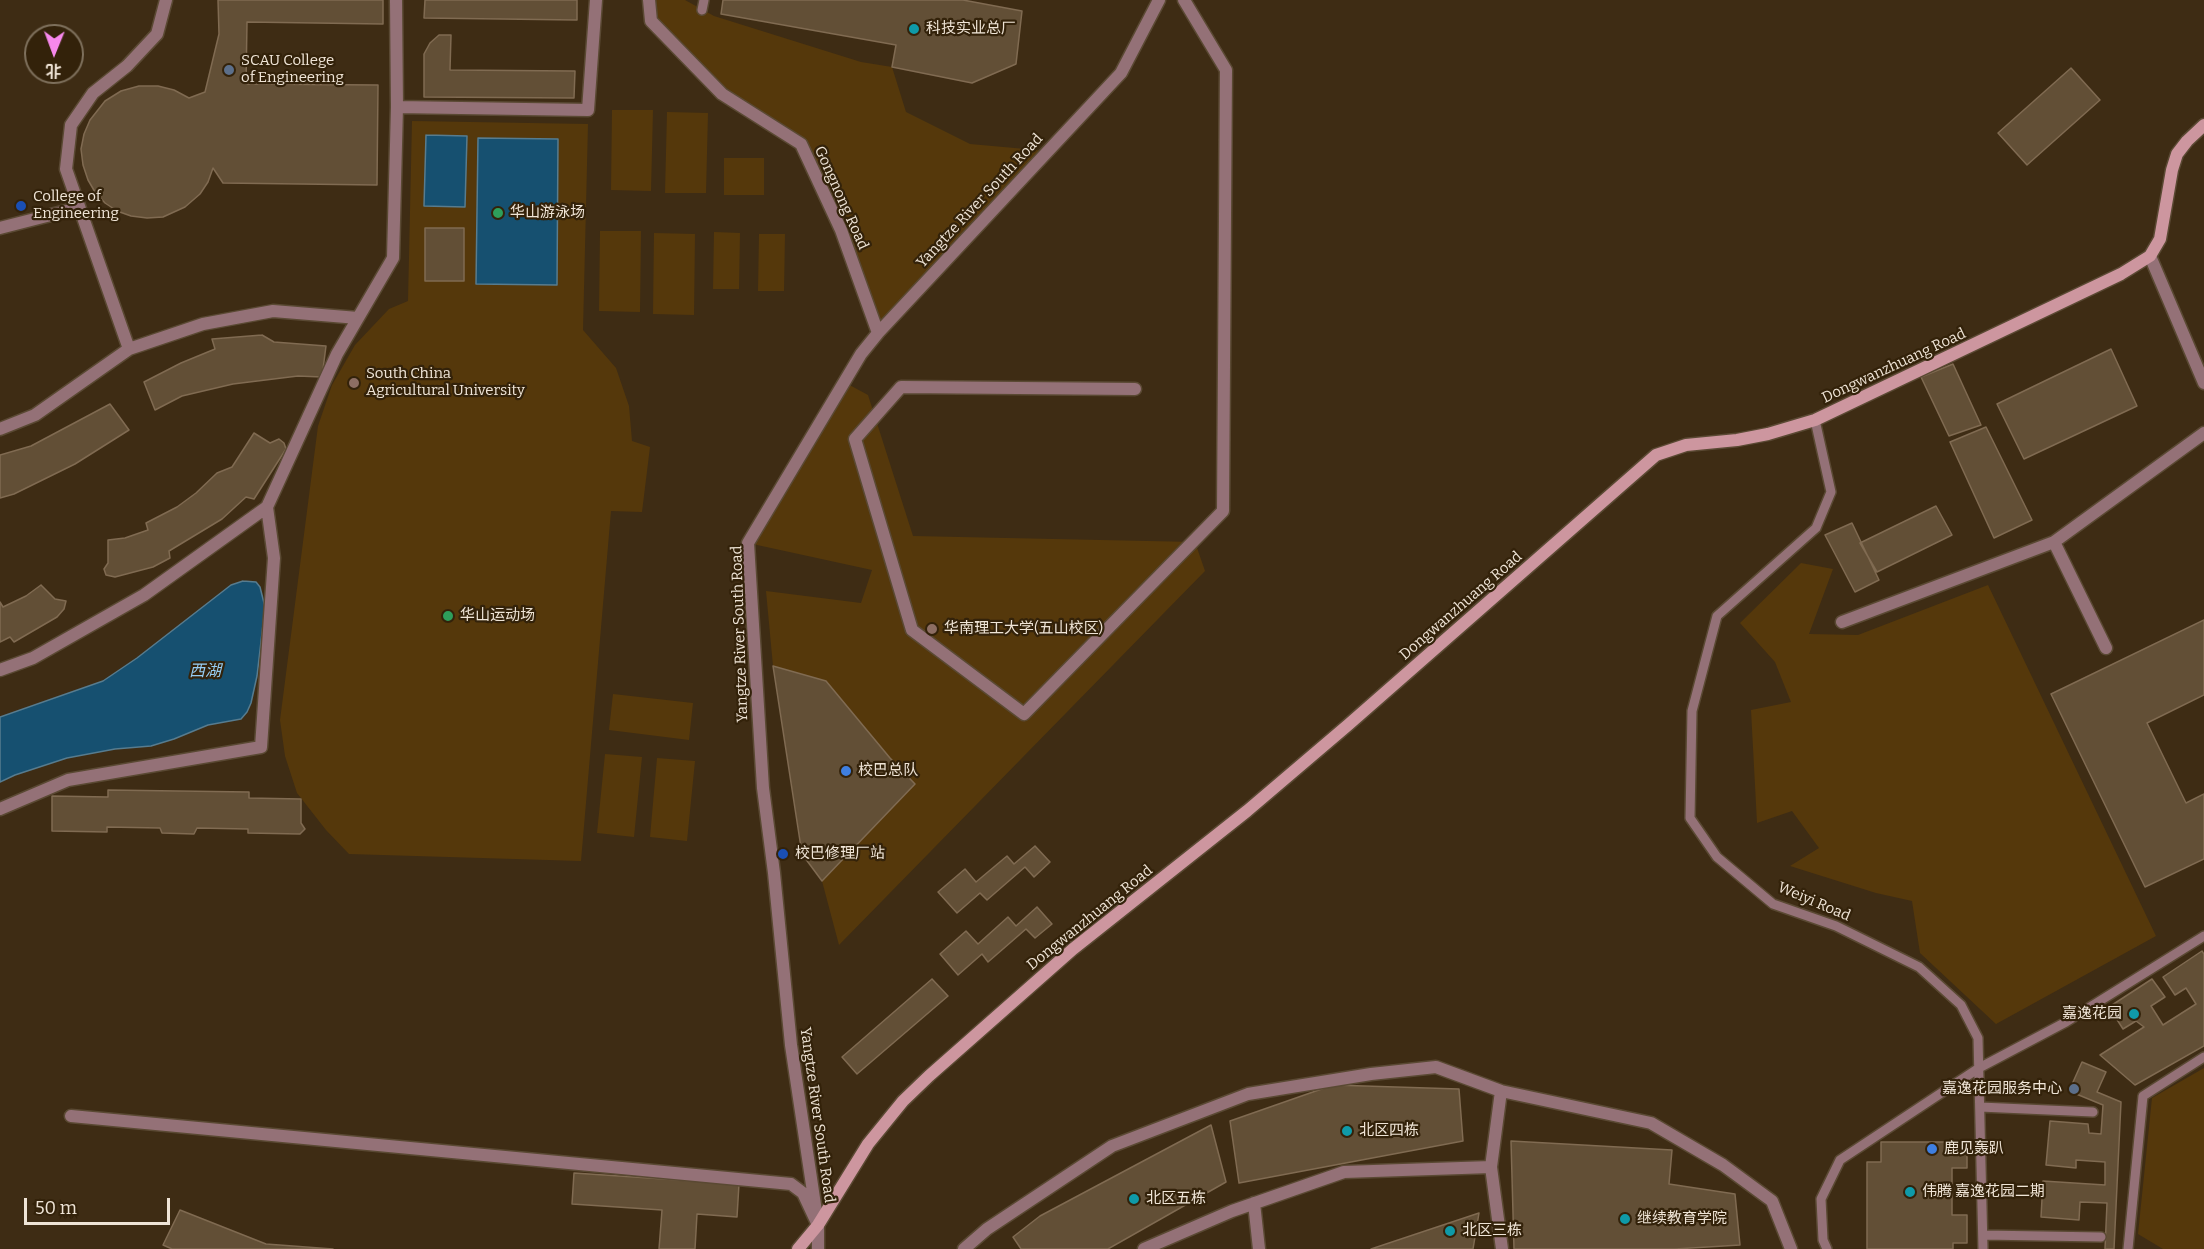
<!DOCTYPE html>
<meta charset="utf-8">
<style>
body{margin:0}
#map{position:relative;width:2204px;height:1249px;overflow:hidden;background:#3e2c14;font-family:Bitter,"Noto Sans SC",serif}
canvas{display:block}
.north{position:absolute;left:24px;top:24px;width:60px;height:60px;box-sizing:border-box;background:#33220a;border:2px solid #7e705c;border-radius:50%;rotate:181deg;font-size:16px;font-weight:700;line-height:24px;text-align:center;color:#efe4d6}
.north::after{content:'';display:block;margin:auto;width:21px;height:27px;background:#f788ec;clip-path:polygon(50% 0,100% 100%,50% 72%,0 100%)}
.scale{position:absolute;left:24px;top:1198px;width:146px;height:27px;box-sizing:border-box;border:3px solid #efe4d6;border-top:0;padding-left:8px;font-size:18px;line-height:21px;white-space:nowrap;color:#efe4d6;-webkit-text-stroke:4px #33220a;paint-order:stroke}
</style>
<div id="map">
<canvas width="2204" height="1249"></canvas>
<div class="north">北</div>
<div class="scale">50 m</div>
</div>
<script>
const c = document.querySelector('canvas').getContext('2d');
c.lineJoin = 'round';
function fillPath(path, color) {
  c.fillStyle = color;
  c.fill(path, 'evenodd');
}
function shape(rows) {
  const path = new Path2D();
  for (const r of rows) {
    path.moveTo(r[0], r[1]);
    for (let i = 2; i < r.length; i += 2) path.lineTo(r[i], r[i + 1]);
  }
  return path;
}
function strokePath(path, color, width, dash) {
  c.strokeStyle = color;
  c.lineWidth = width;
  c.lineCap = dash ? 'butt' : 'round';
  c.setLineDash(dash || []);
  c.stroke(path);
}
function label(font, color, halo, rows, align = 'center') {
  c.font = font + ' Bitter,"Noto Sans SC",serif';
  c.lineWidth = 4.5;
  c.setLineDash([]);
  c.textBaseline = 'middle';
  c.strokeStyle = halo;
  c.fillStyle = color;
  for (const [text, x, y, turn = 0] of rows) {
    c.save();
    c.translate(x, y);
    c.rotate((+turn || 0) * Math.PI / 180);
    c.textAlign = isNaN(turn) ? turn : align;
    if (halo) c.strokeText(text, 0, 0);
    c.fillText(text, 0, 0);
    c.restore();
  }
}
const green = shape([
 [649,0,685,0,714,16,861,62,892,67,906,112,970,144,1048,151,878,333,801,144,722,94,651,21],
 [612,110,653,110,651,191,611,190],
 [667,112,708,113,706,193,665,193],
 [412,121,588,124,583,330,616,368,629,406,632,441,650,447,642,512,611,511,581,861,349,854,326,830,297,793,285,756,280,720,318,426,332,385,355,345,389,309,408,301],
 [724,158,764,158,764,195,724,195],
 [600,231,641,231,640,312,599,311],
 [714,232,740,233,739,289,713,289],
 [654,233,695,234,694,315,653,314],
 [759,234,785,234,784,291,758,291],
 [844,382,868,395,913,536,1195,542,1205,571,839,945,822,881,915,784,890,758,826,682,773,666,766,591,861,603,872,570,748,543],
 [1801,563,1833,569,1809,634,1858,635,1988,585,2156,936,1996,1024,1920,953,1912,901,1876,893,1790,866,1819,848,1792,811,1757,823,1751,710,1791,702,1775,662,1740,623],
 [613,694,693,703,689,740,609,730],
 [605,754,642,757,634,837,597,833],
 [657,758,695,761,687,841,650,837],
 [2204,1068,2204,1249,2163,1249,2138,1234,2152,1098]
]);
const water = shape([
 [426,135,467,136,465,207,424,206,426,135],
 [478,138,558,139,557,285,476,284,478,138],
 [243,581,256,582,260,587,265,607,257,676,251,703,247,712,241,719,208,725,174,739,151,746,115,749,67,758,15,775,0,782,0,717,103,681,137,658,231,585,243,581]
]);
const building = shape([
 [218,0,383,0,383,24,247,22,246,84,378,85,377,185,223,183,213,168,208,182,200,194,185,207,163,217,147,218,131,216,117,211,105,203,95,192,88,180,83,165,81,149,84,134,90,120,105,101,121,91,139,86,158,86,174,90,189,98,205,92,219,34,218,0],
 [425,0,577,0,577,20,424,18,425,0],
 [723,0,963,0,1022,11,1016,64,972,83,892,67,896,45,721,14,723,0],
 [439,35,451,35,450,70,575,71,574,98,424,97,424,54,430,43,439,35],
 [2071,68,2100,100,2027,165,1998,133,2071,68],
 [425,228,464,228,464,281,425,281,425,228],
 [262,335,274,342,326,346,322,377,298,376,233,384,182,396,155,410,144,382,181,363,215,349,212,339,262,335],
 [2111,349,2137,406,2024,459,1997,404,2111,349],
 [1953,364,1981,425,1949,436,1921,377,1953,364],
 [110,404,129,430,75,464,14,494,0,498,0,455,31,446,110,404],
 [1986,427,2032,520,1994,538,1950,442,1986,427],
 [254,433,270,443,279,439,284,443,286,449,254,499,246,497,222,519,169,551,170,558,153,567,115,577,106,575,104,569,108,563,108,540,125,538,148,530,146,523,177,507,196,493,217,473,232,467,254,433],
 [1936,506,1952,535,1877,572,1860,543,1936,506],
 [1852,523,1879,580,1855,592,1825,535,1852,523],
 [41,585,55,599,66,601,64,609,57,617,14,642,10,637,0,642,0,602,3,607,26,596,41,585],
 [2204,620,2204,695,2147,723,2186,803,2204,794,2204,859,2145,887,2051,694,2204,620],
 [773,666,826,681,890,758,915,784,822,881,802,854,773,666],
 [108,790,249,792,249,798,301,799,301,823,305,829,300,834,248,833,248,829,197,828,194,834,162,833,160,828,107,827,107,832,52,831,52,796,108,797,108,790],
 [1035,846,1050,862,1034,877,1025,867,987,900,980,893,957,913,938,892,965,869,976,882,1007,856,1014,864,1035,846],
 [1037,907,1052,924,1035,938,1026,929,988,962,982,954,958,975,940,954,966,931,978,944,1008,917,1016,926,1037,907],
 [2202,951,2204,954,2204,1046,2135,1085,2100,1055,2144,1027,2136,1021,2123,1029,2109,1007,2152,979,2165,997,2151,1006,2163,1025,2196,1004,2186,988,2175,995,2163,977,2202,951],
 [932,979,948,996,857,1074,842,1057,932,979],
 [2082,1062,2106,1072,2097,1092,2121,1102,2114,1249,2105,1249,2107,1203,2080,1202,2079,1220,2041,1217,2043,1181,2105,1185,2105,1162,2076,1160,2076,1168,2046,1165,2050,1121,2088,1124,2089,1133,2101,1134,2103,1105,2069,1091,2082,1062],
 [1333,1085,1459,1089,1463,1141,1239,1183,1230,1121,1333,1085],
 [1211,1125,1226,1182,1108,1249,1021,1249,1013,1237,1040,1216,1211,1125],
 [1511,1141,1672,1150,1669,1184,1735,1194,1740,1245,1675,1249,1514,1249,1511,1141],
 [1881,1142,1967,1142,1967,1168,1952,1168,1952,1215,1967,1215,1967,1243,1953,1243,1953,1249,1867,1249,1867,1162,1881,1162,1881,1142],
 [574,1173,739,1184,737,1217,697,1214,695,1249,659,1249,662,1210,572,1204,574,1173],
 [180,1210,266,1244,333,1249,172,1249,163,1245,180,1210],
 [1479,1213,1473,1249,1371,1249,1479,1213]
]);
const lane = shape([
 [702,10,704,0],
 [1815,420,1831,492,1816,528,1717,616,1692,711,1690,818,1717,857,1773,904,1836,926,1919,967,1961,1005,1978,1038,1983,1249],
 [1980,1107,2093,1112],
 [1983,1235,2101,1237],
 [1827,1249,1823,1240,1821,1199,1840,1160,1979,1068,2066,1022,2204,936],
 [2128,1249,2143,1096,2204,1057]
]);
const street = shape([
 [649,0,651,21,722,94,801,144,841,230,878,333],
 [397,107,588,110,596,0],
 [0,228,78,208],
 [2150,256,2204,383],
 [129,349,66,169,71,125,93,93,127,66,157,34,166,0],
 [1135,389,901,387,855,439,912,630,1024,714,1223,511,1226,70,1184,0],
 [0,429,35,415,129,349,203,324,273,311,358,318],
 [2054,542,2106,648],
 [1842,622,2054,542,2204,433],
 [0,670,33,658,144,595,267,507,337,354,393,258,397,107,396,0],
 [0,809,68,780,261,747,274,558,267,507],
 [71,1116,791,1184,803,1193,818,1225,818,1249],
 [1491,1167,1502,1249],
 [1254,1203,1259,1249],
 [818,1225,791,1045,774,873,763,788,748,543,861,354,878,333,1121,73,1159,0],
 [964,1249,987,1229,1112,1146,1248,1094,1371,1074,1436,1067,1501,1091,1651,1123,1723,1165,1772,1201,1791,1249],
 [1144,1249,1232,1211,1344,1172,1491,1167,1501,1091]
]);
const secondary = shape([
 [798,1249,818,1225,868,1144,903,1101,929,1076,1073,949,1247,811,1348,725,1656,455,1686,445,1737,440,1768,434,1815,420,2121,274,2150,256,2160,239,2172,170,2177,154,2187,141,2204,125]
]);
const markers = [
 [914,29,6,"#0f9aa8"],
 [229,70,6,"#5c6f8a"],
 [21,206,6,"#1a4fb4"],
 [498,213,6,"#2e9e5b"],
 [354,383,6,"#8d6e63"],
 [448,616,6,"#2e9e5b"],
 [932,629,6,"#8d6e63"],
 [846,771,6,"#3f7fe0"],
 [783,854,6,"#1a4fb4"],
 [2134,1014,6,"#0f9aa8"],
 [2074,1089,6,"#5c6f8a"],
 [1347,1131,6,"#0f9aa8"],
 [1932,1149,6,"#3f7fe0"],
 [1910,1192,6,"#0f9aa8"],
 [1134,1199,6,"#0f9aa8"],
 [1625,1219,6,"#0f9aa8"],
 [1450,1231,6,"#0f9aa8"]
];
const poiNames = [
 ["科技实业总厂",926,29],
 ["SCAU College",241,61],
 ["of Engineering",241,78],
 ["College of",33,197],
 ["Engineering",33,214],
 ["华山游泳场",510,213],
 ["South China",366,374],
 ["Agricultural University",366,391],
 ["华山运动场",460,616],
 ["华南理工大学(五山校区)",944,629],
 ["校巴总队",858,771],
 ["校巴修理厂站",795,854],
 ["嘉逸花园",2122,1014,"right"],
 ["嘉逸花园服务中心",2062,1089,"right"],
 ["北区四栋",1359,1131],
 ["鹿见轰趴",1944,1149],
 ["伟腾 嘉逸花园二期",1922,1192],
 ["北区五栋",1146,1199],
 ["继续教育学院",1637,1219],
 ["北区三栋",1462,1231]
];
const streetNames = [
 ["Gongnong Road",841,198,66],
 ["Yangtze River South Road",980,201,-47],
 ["Dongwanzhuang Road",1894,366,-25],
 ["Dongwanzhuang Road",1461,606,-41],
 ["Yangtze River South Road",740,634,-92],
 ["Weiyi Road",1814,902,23],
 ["Dongwanzhuang Road",1090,918,-39],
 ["Yangtze River South Road",817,1115,82]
];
const waterNames = [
 ["西湖",205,672]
];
fillPath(green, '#55380b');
fillPath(water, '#165070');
strokePath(water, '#577c8f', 1.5);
fillPath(building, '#624f36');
strokePath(building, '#806b52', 1.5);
strokePath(lane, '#5a4933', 12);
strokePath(street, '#5a4933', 15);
strokePath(secondary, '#5a4933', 15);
strokePath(lane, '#947177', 9);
strokePath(street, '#947177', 12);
strokePath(secondary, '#cd969f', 12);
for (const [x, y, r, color] of markers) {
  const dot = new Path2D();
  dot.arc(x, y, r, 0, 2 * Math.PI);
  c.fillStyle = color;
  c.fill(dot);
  strokePath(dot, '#33220a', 2);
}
label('15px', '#efe4d6', '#33220a', poiNames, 'left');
label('15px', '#efe4d6', '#33220a', streetNames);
label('italic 16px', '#96cdf3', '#33220a', waterNames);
</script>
